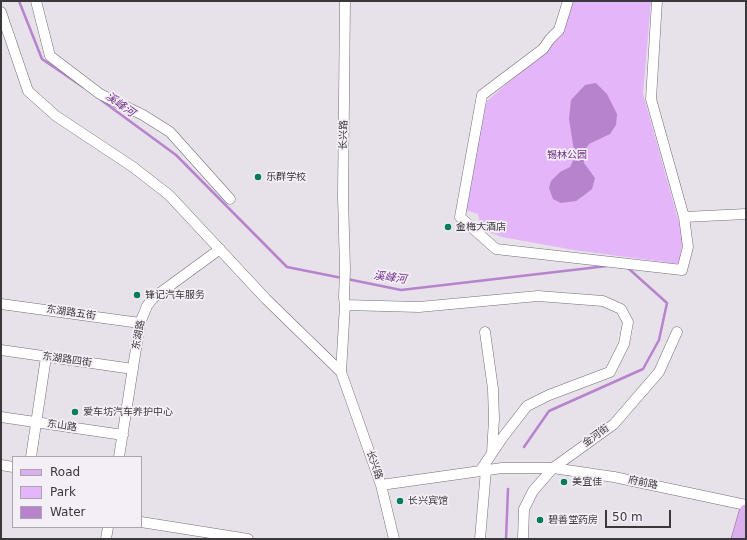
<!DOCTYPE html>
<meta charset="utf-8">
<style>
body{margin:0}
#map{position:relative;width:747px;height:540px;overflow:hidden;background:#e7e1e9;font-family:"DejaVu Sans",sans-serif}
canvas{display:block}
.frame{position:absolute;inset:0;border:2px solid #3b383c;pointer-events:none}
.legend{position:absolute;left:12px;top:456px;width:130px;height:72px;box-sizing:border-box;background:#f4eef7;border:1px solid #aaa5ac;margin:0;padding:5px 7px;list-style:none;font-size:12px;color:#3b383c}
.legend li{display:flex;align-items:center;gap:8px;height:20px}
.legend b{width:20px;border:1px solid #aaa5ac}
.scale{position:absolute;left:605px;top:510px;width:66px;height:18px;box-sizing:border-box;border:2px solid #3b383c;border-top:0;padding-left:5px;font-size:12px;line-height:14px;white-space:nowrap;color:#3b383c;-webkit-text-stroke:3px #f4eef7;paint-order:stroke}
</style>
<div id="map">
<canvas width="747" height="540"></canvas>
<div class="frame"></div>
<ul class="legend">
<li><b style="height:5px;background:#dbafee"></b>Road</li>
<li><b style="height:11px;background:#e4b5f8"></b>Park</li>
<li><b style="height:11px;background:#b683cc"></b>Water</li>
</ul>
<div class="scale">50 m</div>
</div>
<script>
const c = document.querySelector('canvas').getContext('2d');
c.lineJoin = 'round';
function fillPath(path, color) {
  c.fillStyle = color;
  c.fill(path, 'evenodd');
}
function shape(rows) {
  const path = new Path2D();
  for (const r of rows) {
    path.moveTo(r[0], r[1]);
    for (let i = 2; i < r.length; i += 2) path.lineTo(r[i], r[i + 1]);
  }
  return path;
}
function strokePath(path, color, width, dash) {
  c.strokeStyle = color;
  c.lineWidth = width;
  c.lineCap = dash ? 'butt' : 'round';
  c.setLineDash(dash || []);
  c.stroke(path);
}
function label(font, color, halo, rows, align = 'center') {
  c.font = font + ' "DejaVu Sans","Noto Sans SC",sans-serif';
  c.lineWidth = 3.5;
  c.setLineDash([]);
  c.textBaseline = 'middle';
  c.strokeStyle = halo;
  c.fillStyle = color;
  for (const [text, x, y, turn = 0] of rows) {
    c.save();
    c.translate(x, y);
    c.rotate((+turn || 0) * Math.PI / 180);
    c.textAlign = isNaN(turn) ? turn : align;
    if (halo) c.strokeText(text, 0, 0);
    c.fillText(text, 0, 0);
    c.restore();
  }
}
const green = shape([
 [572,1,651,1,643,94,683,237,679,264,574,250,502,237,481,229,478,214,463,209,487,101,550,46]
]);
const water = shape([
 [596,83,607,94,617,114,616,125,610,134,589,144,583,153,584,163,595,178,592,189,583,196,576,201,561,203,553,199,549,188,551,181,560,172,570,167,575,157,569,119,571,100,585,85]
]);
const stream = shape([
 [19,1,42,59,83,87],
 [101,100,176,155,287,267,342,278],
 [347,279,401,290,607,266],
 [524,447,549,411,643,369,659,340,667,303,628,268],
 [506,539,508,489]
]);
const minor = shape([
 [36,1,50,56,100,94,143,115,170,132,230,199],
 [345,1,343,196,345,270,344,298,345,305,341,372,381,485,394,539],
 [568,1,559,30,550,39,543,49,482,95,460,217,496,249,682,270,688,247,684,217,651,99,657,1],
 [1,12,28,91,56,116,133,167,169,195,266,299,341,372],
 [684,217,746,214],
 [1,304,140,323],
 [345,305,419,307,538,296,603,301,621,309,628,322,624,344,610,372,549,395,527,406,503,437,480,471],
 [485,332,493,389,494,419,492,453],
 [1,350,133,369],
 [1,417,123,435],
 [31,457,46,357],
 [119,457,140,323,147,306,153,298,220,249],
 [1,465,13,467],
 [381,485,502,468,553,468,614,477,746,505],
 [141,522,248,539],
 [106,539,108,527],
 [480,539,486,470],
 [523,539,524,509,533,491,553,468,614,424,659,372,677,332]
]);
const major = shape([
 [738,539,746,511]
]);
const markers = [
 [258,177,4,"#027c5a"],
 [448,227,4,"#027c5a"],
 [137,295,4,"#027c5a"],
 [75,412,4,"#027c5a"],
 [564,482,4,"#027c5a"],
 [400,501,4,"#027c5a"],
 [540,520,4,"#027c5a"]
];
const streetNames = [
 ["长兴路",344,135,-89],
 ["东湖路五街",71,313,8],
 ["东湖路",139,335,-79],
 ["东湖路四街",67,360,8],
 ["东山路",62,426,8],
 ["金河街",596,436,-36],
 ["长兴路",374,465,71],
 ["府前路",643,483,12]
];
const parkNames = [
 ["锡林公园",567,155]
];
const poiNames = [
 ["乐群学校",266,177],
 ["金梅大酒店",456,227],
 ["锋记汽车服务",145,295],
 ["爱车坊汽车养护中心",83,412],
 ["美宜佳",572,482],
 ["长兴宾馆",408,501],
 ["碧善堂药房",548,520]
];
const waterNames = [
 ["溪峰河",120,105,36],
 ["溪峰河",390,278,8]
];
fillPath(green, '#e4b5f8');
fillPath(water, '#b683cc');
strokePath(stream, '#b683cc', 2.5);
strokePath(minor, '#736e76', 11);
strokePath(major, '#9363a8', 14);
strokePath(minor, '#fff', 10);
strokePath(major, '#dbafee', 13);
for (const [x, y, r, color] of markers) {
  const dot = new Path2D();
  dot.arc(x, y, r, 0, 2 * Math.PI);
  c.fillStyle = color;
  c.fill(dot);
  strokePath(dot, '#f4eef7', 1.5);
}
label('10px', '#3b383c', '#f4eef7', streetNames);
label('10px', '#6f3088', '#f4eef7', parkNames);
label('10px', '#3b383c', '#f4eef7', poiNames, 'left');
label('italic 11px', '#713189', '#f4eef7', waterNames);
</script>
